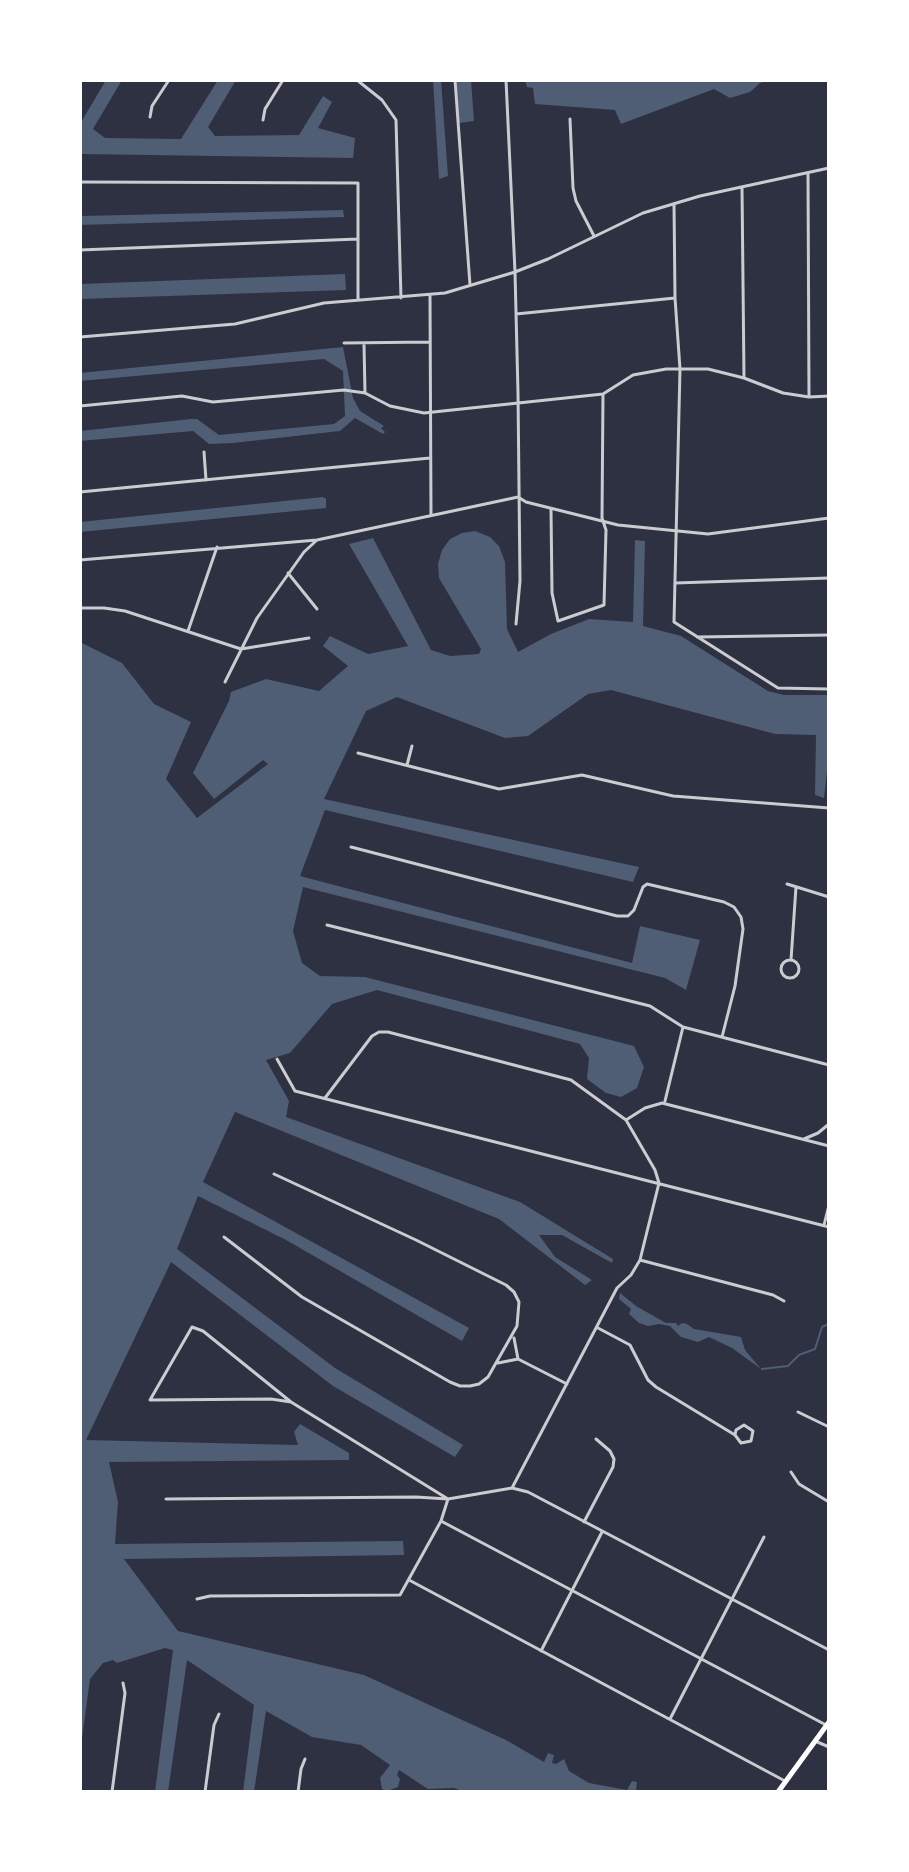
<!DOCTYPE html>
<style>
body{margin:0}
#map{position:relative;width:909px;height:1872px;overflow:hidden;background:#2d3142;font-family:Literata,serif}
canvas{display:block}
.frame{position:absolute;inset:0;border:82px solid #fff;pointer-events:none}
</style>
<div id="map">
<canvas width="909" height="1872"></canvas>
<div class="frame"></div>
</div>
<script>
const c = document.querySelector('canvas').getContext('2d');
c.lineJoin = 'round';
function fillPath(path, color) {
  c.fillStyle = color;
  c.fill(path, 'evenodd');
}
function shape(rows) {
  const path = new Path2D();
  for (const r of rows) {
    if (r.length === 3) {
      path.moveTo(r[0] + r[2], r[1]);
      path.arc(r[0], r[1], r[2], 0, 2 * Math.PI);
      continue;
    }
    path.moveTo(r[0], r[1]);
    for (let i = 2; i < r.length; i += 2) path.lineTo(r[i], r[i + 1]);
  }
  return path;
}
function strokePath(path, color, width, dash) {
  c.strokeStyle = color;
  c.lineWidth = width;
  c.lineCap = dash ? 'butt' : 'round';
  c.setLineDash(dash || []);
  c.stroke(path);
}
const water = shape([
 [106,80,122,80,93,129,105,138,181,139,218,80,236,80,208,127,215,136,299,135,323,96,332,102,318,128,355,138,353,158,80,154,80,124],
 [433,80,441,80,448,176,439,179],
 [456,80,471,80,474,121,459,123],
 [525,80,770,80,760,83,750,92,730,98,714,89,621,124,615,110,535,104,533,88,527,87],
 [343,210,344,217,80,225,80,216],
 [345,274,346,290,80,299,80,284],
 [343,347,353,398,360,411,384,426,381,428,385,432,383,434,355,418,340,431,233,443,209,444,193,431,80,441,80,431,191,419,197,419,219,435,334,424,345,416,343,371,324,359,80,381,80,373],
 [323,497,326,499,326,508,80,532,80,522],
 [475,531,490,537,499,546,505,562,507,629,518,652,551,634,589,619,633,622,635,540,645,541,643,626,681,636,768,691,784,695,829,695,829,755,824,798,815,795,816,735,775,734,611,690,588,694,528,736,505,738,397,697,366,711,324,799,639,867,633,882,325,810,300,876,632,963,640,926,700,940,686,990,665,978,303,887,293,931,302,963,320,976,365,977,634,1046,644,1067,637,1088,621,1097,606,1093,587,1079,589,1058,580,1044,377,990,332,1004,290,1053,266,1060,289,1101,286,1117,520,1202,613,1259,612,1263,562,1235,539,1235,555,1257,592,1280,585,1285,499,1219,235,1112,203,1182,469,1328,462,1341,286,1240,198,1196,177,1249,335,1368,463,1445,455,1457,333,1386,171,1262,86,1440,298,1445,294,1432,300,1424,349,1453,349,1460,109,1462,118,1502,115,1544,403,1541,404,1555,124,1559,178,1631,364,1675,506,1740,544,1762,548,1753,554,1755,552,1763,556,1764,564,1759,569,1771,589,1783,627,1790,632,1781,637,1782,636,1791,638,1792,465,1792,454,1788,428,1789,399,1770,397,1775,400,1779,398,1787,387,1791,382,1789,380,1778,390,1765,361,1745,312,1737,266,1711,254,1792,243,1792,254,1705,187,1660,168,1792,155,1792,173,1650,165,1648,117,1663,113,1660,103,1663,90,1679,80,1753,80,642,122,663,154,704,191,722,166,779,197,818,268,764,263,760,214,799,193,773,229,701,231,692,266,679,319,691,348,666,323,646,330,636,368,654,408,646,349,544,373,538,431,650,450,656,479,654,481,649,439,578,438,564,442,550,450,539,462,533],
 [620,1293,636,1306,666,1323,676,1323,678,1326,682,1323,687,1324,694,1329,741,1337,745,1350,761,1369,732,1348,709,1337,698,1342,681,1337,670,1326,659,1324,648,1326,639,1323,629,1314,631,1309,619,1299]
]);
const stream = shape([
 [762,1369,788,1366,799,1355,815,1349,822,1327,829,1324]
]);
const minor = shape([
 [357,80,382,100,396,120,401,298],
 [455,80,470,285],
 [506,80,515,272,518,393,520,581,516,624],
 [150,117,152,106,169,80],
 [570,119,573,188,576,201,594,236],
 [263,120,265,109,283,80],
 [808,173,809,397],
 [80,182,358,183,358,300],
 [742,187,744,378],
 [674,204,675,298,680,369,674,622,778,688,829,689],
 [80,250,358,239],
 [430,295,431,514],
 [516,314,675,298],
 [80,337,235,324,324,303,445,293,515,272,548,259,643,213,700,196,829,168],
 [344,343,430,342],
 [364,344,365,393],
 [80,406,182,396,213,402,344,390,365,393,390,406,424,413,603,394,633,375,666,369,708,369,744,378,783,393,809,397,829,396],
 [204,452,206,480],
 [80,492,430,458],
 [551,509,552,593,558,621,604,605,606,530,602,518,603,394],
 [80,560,317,540],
 [288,573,317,609],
 [675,583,829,578],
 [80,608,104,608,125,611,241,649,309,638],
 [188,631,217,547],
 [697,637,829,635],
 [225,682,257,618,304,552,317,540,518,497,526,502,618,525,708,534,829,518],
 [358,753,499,789,582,775,673,796,829,808],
 [407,765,412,746],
 [351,847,617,916,628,916,634,910,643,887,647,884,724,902,734,907,741,917,743,929,735,986,722,1037],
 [787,884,829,897],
 [327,925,650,1006,683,1027,829,1065],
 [791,960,796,887],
 [790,969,9],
 [277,1059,295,1091,829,1227],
 [325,1098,372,1036,379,1032,388,1032,571,1080,626,1120,655,1170,659,1183,640,1260,631,1275,617,1288,512,1488],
 [665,1101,683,1027],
 [626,1120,645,1108,662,1103,829,1146],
 [804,1139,818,1133,829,1124],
 [824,1225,829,1205],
 [224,1237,302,1297,450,1382,460,1386,470,1386,479,1384,488,1377,517,1326,519,1302,514,1292,506,1285,416,1240,274,1174],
 [640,1260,773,1295,784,1301],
 [192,1327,203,1331,291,1402,271,1399,150,1400,192,1327],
 [598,1328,630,1345,648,1380,656,1387,735,1435,741,1443,751,1441,753,1431,744,1425,736,1430,735,1435],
 [514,1338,518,1359,567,1384],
 [498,1363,518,1359],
 [798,1412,829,1427],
 [791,1472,799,1484,829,1502],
 [166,1499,416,1497,448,1499,512,1488,528,1492,829,1650],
 [441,1521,826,1725],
 [584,1522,613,1467,614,1459,610,1451,596,1439],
 [409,1580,785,1781],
 [197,1599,210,1596,400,1595,441,1521,448,1499,291,1402],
 [541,1651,602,1532],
 [670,1719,764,1537],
 [815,1741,829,1747],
 [112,1792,125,1693,123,1683],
 [205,1792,214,1725,219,1714],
 [298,1792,301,1769,305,1759]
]);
const primary = shape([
 [778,1792,829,1722]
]);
fillPath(water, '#4f5d75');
strokePath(stream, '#4f5d75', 2);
strokePath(minor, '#caccd0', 3);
strokePath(primary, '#fff', 5);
</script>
